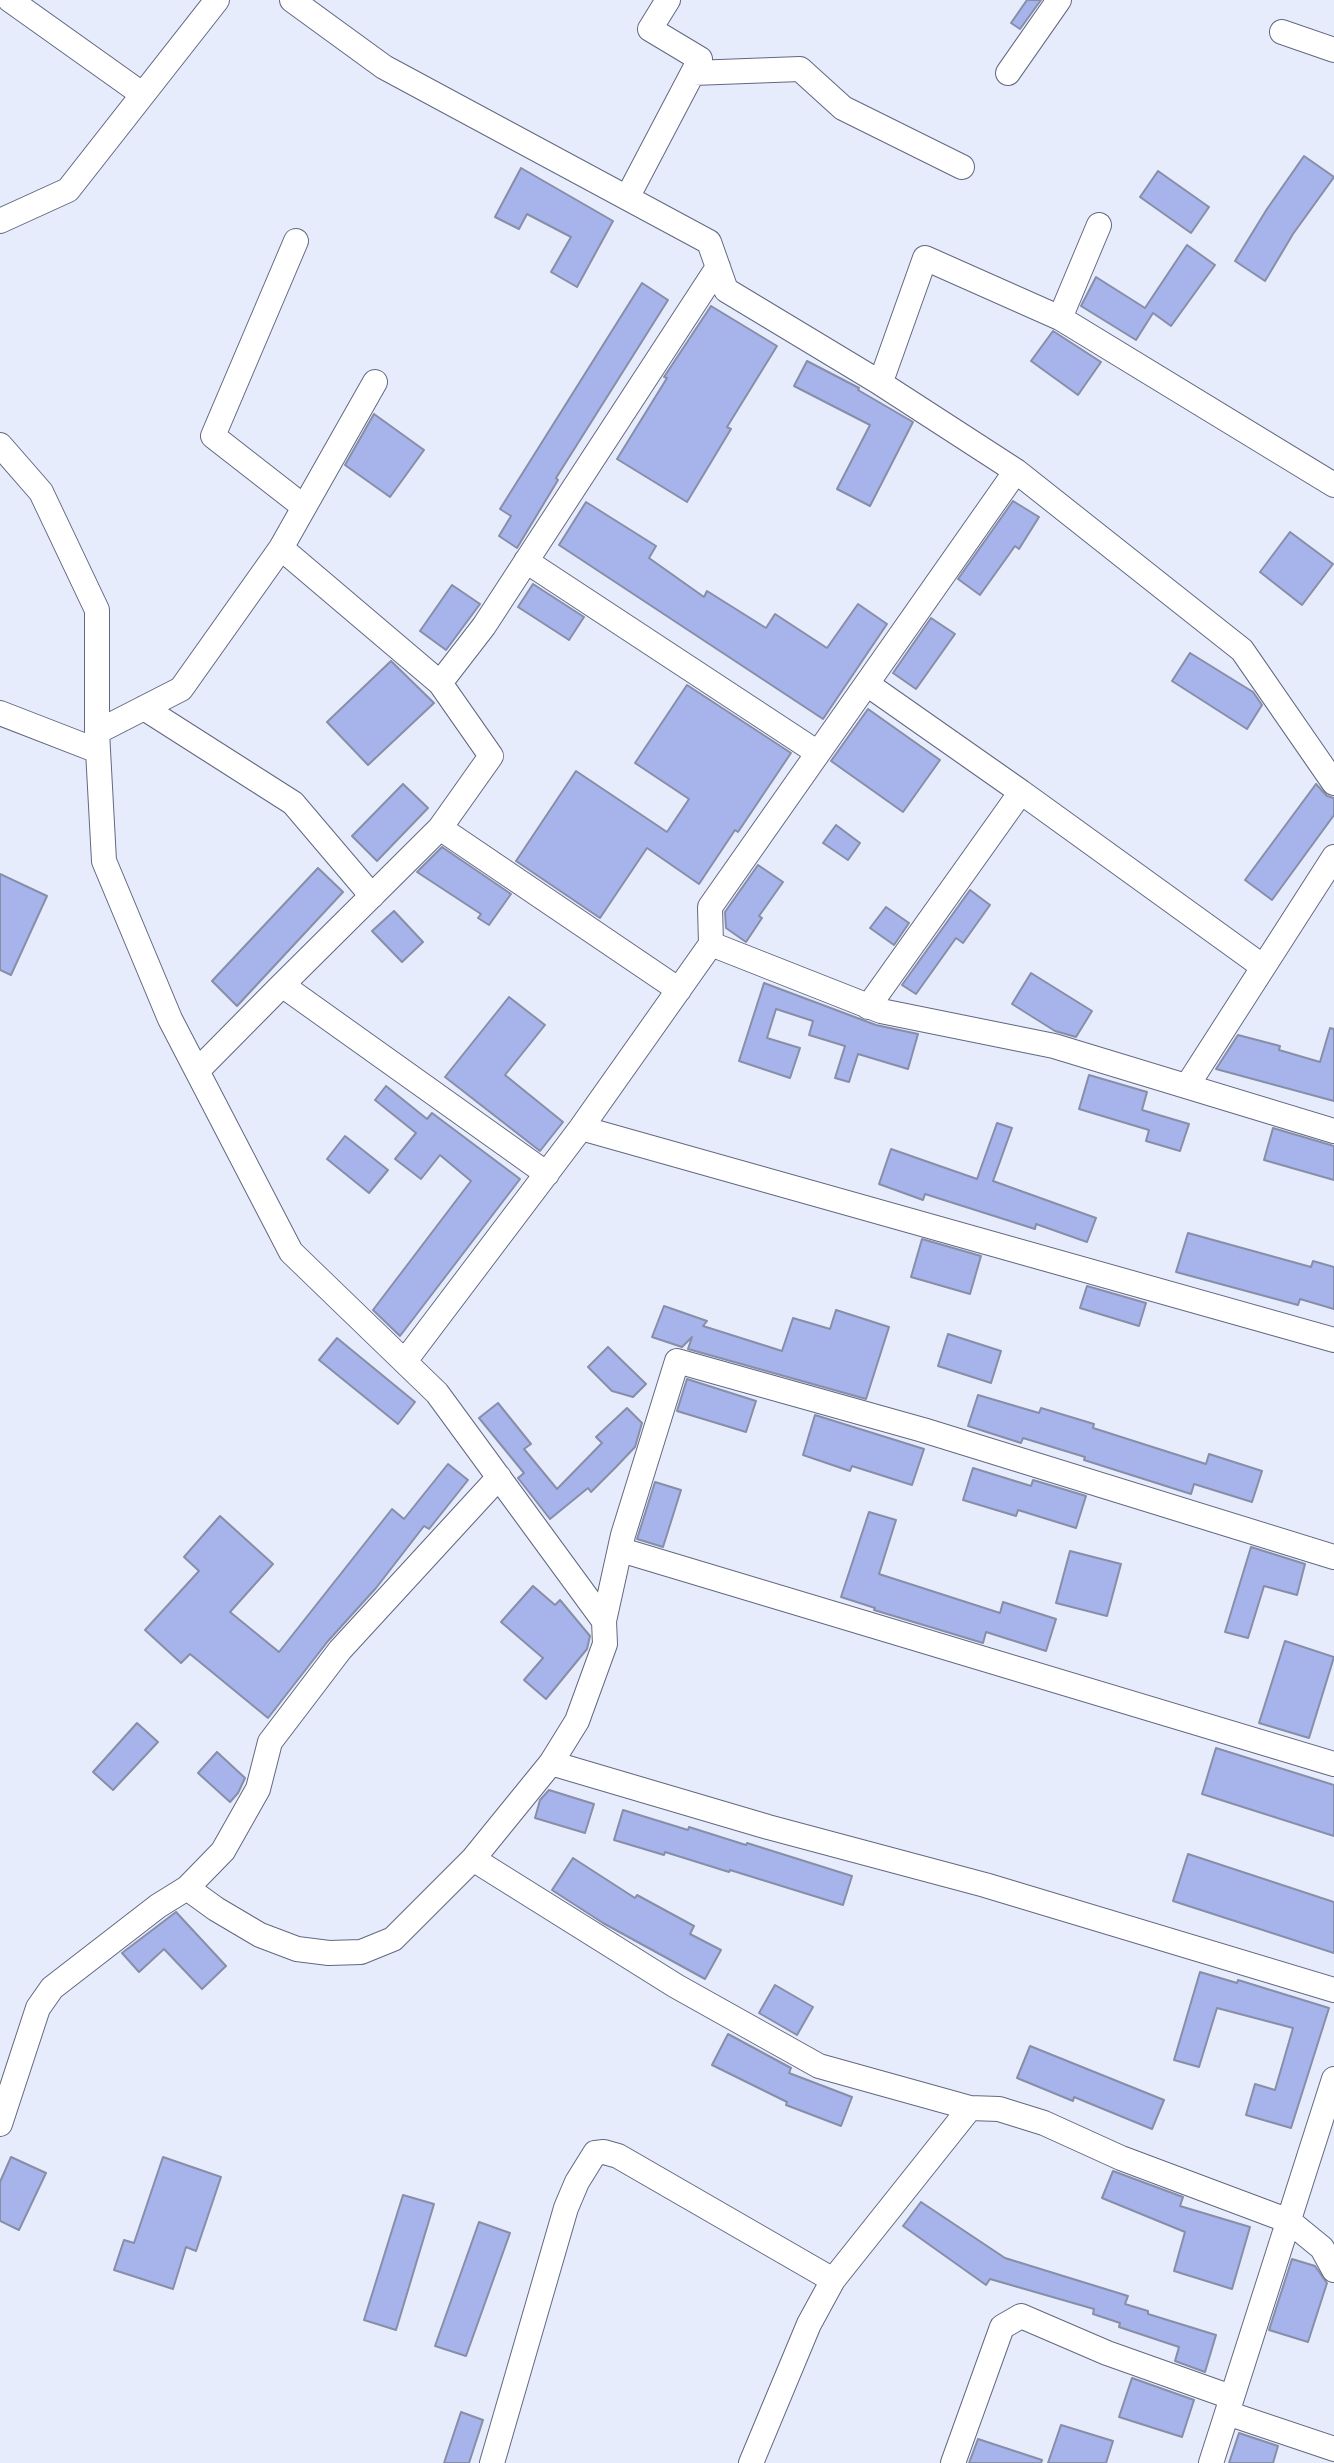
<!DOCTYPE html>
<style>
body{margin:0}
canvas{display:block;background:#e7ecfd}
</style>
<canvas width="1334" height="2463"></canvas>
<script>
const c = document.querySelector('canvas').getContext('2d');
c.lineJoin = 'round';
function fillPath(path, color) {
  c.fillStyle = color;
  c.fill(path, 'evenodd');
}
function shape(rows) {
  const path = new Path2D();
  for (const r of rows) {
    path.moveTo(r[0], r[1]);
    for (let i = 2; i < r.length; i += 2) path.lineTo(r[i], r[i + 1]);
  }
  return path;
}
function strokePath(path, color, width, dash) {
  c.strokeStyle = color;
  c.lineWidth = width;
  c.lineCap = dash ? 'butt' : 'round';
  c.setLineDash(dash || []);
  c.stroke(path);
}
const building = shape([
 [1027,0,1041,0,1020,29,1011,23,1027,0],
 [1304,156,1334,177,1293,234,1265,281,1235,261,1267,209,1304,156],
 [521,168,613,221,577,287,551,272,571,237,527,214,519,229,495,217,521,168],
 [1158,171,1209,207,1191,233,1140,197,1158,171],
 [1187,245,1215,265,1171,326,1153,313,1136,340,1081,306,1096,277,1145,308,1187,245],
 [642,283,668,300,556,478,558,480,517,548,499,536,511,516,500,509,642,283],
 [711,306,777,346,727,427,731,429,687,502,617,459,667,378,664,377,711,306],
 [1053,331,1101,362,1078,395,1031,361,1053,331],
 [807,361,859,388,858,390,913,422,870,506,837,489,870,425,794,386,807,361],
 [374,414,424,450,390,497,345,465,374,414],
 [1013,501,1039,517,1019,549,1015,546,980,595,958,579,1013,501],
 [586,502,656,546,649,558,704,597,707,591,766,628,775,614,827,648,858,604,887,624,823,719,559,545,586,502],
 [1290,532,1333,564,1302,605,1260,572,1290,532],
 [533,584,584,617,569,640,518,607,533,584],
 [452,585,480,604,446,650,420,631,452,585],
 [931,618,955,634,916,689,893,673,931,618],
 [1190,653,1253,692,1262,705,1247,729,1172,681,1190,653],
 [391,661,434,703,368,765,327,722,391,661],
 [687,685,791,753,738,832,735,830,699,884,647,848,600,918,516,861,576,771,667,832,689,799,635,763,687,685],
 [868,709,940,760,903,812,831,761,868,709],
 [403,784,428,808,377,861,352,836,403,784],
 [1316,784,1327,796,1334,798,1334,815,1272,900,1245,880,1316,784],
 [836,825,860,843,848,860,823,843,836,825],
 [442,847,511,894,489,925,478,918,481,914,417,872,442,847],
 [758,865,783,882,759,916,762,918,746,942,726,928,725,912,758,865],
 [318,868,343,892,237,1006,212,981,318,868],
 [0,874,47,896,11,975,0,970,0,874],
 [970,890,990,905,963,943,956,938,916,994,902,985,970,890],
 [886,907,909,923,894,945,870,928,886,907],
 [394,911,423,942,402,962,372,931,394,911],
 [1031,973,1092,1011,1076,1037,1055,1031,1012,1004,1031,973],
 [764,983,876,1025,918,1034,908,1069,858,1054,849,1082,835,1078,845,1046,809,1035,813,1021,776,1009,767,1038,800,1048,790,1078,739,1061,764,983],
 [509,997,545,1025,505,1075,563,1122,540,1151,445,1077,509,997],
 [1330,1028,1334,1029,1334,1101,1216,1069,1238,1035,1280,1046,1279,1050,1320,1062,1330,1028],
 [1089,1075,1147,1092,1142,1110,1189,1124,1180,1151,1146,1141,1149,1130,1079,1109,1089,1075],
 [386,1086,427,1119,432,1113,520,1179,400,1336,373,1310,471,1181,440,1155,421,1179,395,1159,416,1133,375,1100,386,1086],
 [997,1123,1012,1128,993,1181,1096,1218,1087,1242,1036,1224,1035,1229,925,1194,923,1200,879,1184,891,1149,977,1179,997,1123],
 [1273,1128,1334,1146,1334,1180,1264,1160,1273,1128],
 [345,1136,388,1170,369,1193,327,1159,345,1136],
 [1188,1233,1311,1267,1313,1261,1334,1267,1334,1309,1300,1299,1298,1305,1176,1272,1188,1233],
 [922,1239,981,1256,970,1294,911,1277,922,1239],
 [1087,1286,1146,1303,1139,1326,1080,1308,1087,1286],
 [664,1306,707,1321,703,1326,782,1351,793,1318,830,1329,836,1310,889,1327,866,1399,688,1349,692,1337,682,1347,652,1337,664,1306],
 [948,1334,1001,1351,991,1383,938,1366,948,1334],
 [337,1338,415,1402,398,1424,319,1360,337,1338],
 [608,1347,646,1384,633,1397,612,1391,588,1367,608,1347],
 [687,1379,756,1401,746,1432,677,1411,687,1379],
 [978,1395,1039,1413,1041,1408,1094,1424,1093,1428,1206,1464,1209,1454,1262,1471,1252,1502,1194,1484,1191,1494,1084,1460,1085,1457,1023,1438,1021,1443,968,1426,978,1395],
 [498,1403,531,1444,524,1449,557,1489,602,1443,596,1437,627,1408,642,1423,635,1447,616,1467,591,1492,588,1488,550,1519,518,1478,524,1473,479,1418,498,1403],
 [815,1415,924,1449,912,1485,852,1466,850,1471,803,1455,815,1415],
 [448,1464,468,1480,429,1529,424,1526,376,1588,328,1641,268,1718,190,1654,181,1663,145,1630,199,1571,184,1557,220,1516,273,1564,230,1612,279,1652,392,1509,404,1519,448,1464],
 [973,1468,1031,1486,1033,1480,1086,1496,1076,1528,1018,1510,1016,1516,963,1500,973,1468],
 [655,1482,681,1490,663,1547,637,1539,655,1482],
 [869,1512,896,1520,879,1574,1000,1613,1003,1602,1056,1619,1046,1651,986,1632,983,1643,874,1610,875,1608,841,1597,869,1512],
 [1251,1547,1305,1564,1297,1595,1264,1586,1248,1638,1225,1632,1251,1547],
 [1070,1551,1121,1564,1107,1616,1056,1603,1070,1551],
 [533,1586,555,1605,560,1600,590,1636,587,1649,546,1699,524,1680,543,1658,501,1622,533,1586],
 [1285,1641,1334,1657,1309,1738,1259,1723,1285,1641],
 [137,1723,158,1742,113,1790,93,1772,137,1723],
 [1216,1748,1334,1785,1334,1836,1202,1794,1216,1748],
 [217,1752,245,1778,238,1793,230,1802,198,1773,217,1752],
 [549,1790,594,1804,585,1833,535,1818,540,1800,549,1790],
 [623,1810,688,1830,689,1827,746,1845,747,1843,852,1876,843,1905,730,1870,729,1872,665,1852,664,1855,614,1840,623,1810],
 [1188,1854,1334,1902,1334,1953,1173,1901,1188,1854],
 [573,1858,635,1898,637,1895,694,1926,690,1934,721,1950,705,1979,603,1923,552,1890,573,1858],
 [176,1912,226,1966,202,1989,164,1949,139,1972,122,1953,176,1912],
 [1200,1972,1237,1983,1238,1980,1329,2008,1291,2128,1246,2115,1255,2084,1275,2090,1293,2028,1217,2008,1199,2067,1174,2060,1200,1972],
 [775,1985,813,2007,797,2035,759,2013,775,1985],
 [728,2034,791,2068,789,2073,852,2097,841,2126,786,2105,787,2102,712,2065,728,2034],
 [1030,2046,1164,2100,1152,2129,1074,2097,1073,2101,1017,2078,1030,2046],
 [11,2157,46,2173,19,2230,0,2221,0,2182,11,2157],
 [163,2157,221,2177,196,2251,186,2247,173,2289,114,2270,124,2240,134,2243,163,2157],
 [1113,2171,1183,2197,1180,2206,1250,2227,1232,2289,1174,2271,1185,2232,1102,2198,1113,2171],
 [403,2195,434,2204,396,2330,364,2320,403,2195],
 [921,2202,1005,2258,1128,2296,1125,2304,1148,2311,1148,2314,1216,2335,1205,2372,1175,2361,1179,2347,1119,2327,1120,2323,1093,2314,1094,2309,990,2279,986,2285,903,2226,921,2202],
 [479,2222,510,2233,466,2356,435,2346,479,2222],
 [1292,2259,1315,2266,1327,2283,1308,2342,1269,2330,1292,2259],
 [1132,2378,1194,2400,1182,2437,1119,2417,1132,2378],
 [461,2412,483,2420,469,2463,444,2463,461,2412],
 [1061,2425,1113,2441,1106,2463,1048,2463,1061,2425],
 [1239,2433,1278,2446,1273,2463,1229,2463,1239,2433],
 [978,2439,1042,2460,1041,2463,969,2463,978,2439]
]);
const minor = shape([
 [10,0,142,94],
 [292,0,384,67,709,242,726,290,877,381,1016,471,1242,650,1334,783],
 [1282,32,1334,50],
 [693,73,800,69,843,108,962,167],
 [1008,73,1059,0],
 [627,198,700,59,650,29,668,0],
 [0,221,68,190,217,0],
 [296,241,213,436,304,507],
 [1060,318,1099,225],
 [877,381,884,373,925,258,1060,318,1334,485],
 [0,445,41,492,97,610,97,732,104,861,170,1019,291,1252,437,1393,604,1621,605,1644,577,1721,551,1763,473,1859,393,1939,361,1952,329,1953,297,1949,260,1935,216,1909,187,1888],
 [281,548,375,382],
 [526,561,818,753],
 [867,684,1021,792],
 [144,708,293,803,372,896],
 [0,713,98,751],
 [97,732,181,689,281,548,440,683,484,626,718,267],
 [440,828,491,756,440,683],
 [711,944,881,1011,1054,1046,1334,1131],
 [282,985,440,828,679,990],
 [868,1007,1021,792,1262,966],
 [197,1071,282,985,547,1174],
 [1187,1086,1334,857],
 [581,1128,1334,1340],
 [405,1361,581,1128,711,944,710,907,1016,471],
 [621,1550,1334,1764],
 [604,1621,623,1535,677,1361,923,1430,1334,1557],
 [551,1763,768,1827,985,1885,1334,1990],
 [473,1859,676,1986,819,2066,970,2108,999,2109,1044,2123,1121,2158,1289,2221,1322,2248,1334,2270],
 [0,2124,38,2008,52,1988,158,1906,187,1888,223,1851,258,1789,270,1742,340,1650,499,1477],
 [1227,2413,1334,2449],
 [492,2463,566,2208,577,2182,595,2153,604,2152,618,2156,833,2280],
 [751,2463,809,2324,833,2280,970,2108],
 [953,2463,1002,2327,1021,2316,1107,2353,1231,2397],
 [1211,2463,1334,2079]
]);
fillPath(building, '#a6b4eb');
strokePath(building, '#878ea8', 2);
strokePath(minor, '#626881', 26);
strokePath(minor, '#fff', 24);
</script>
